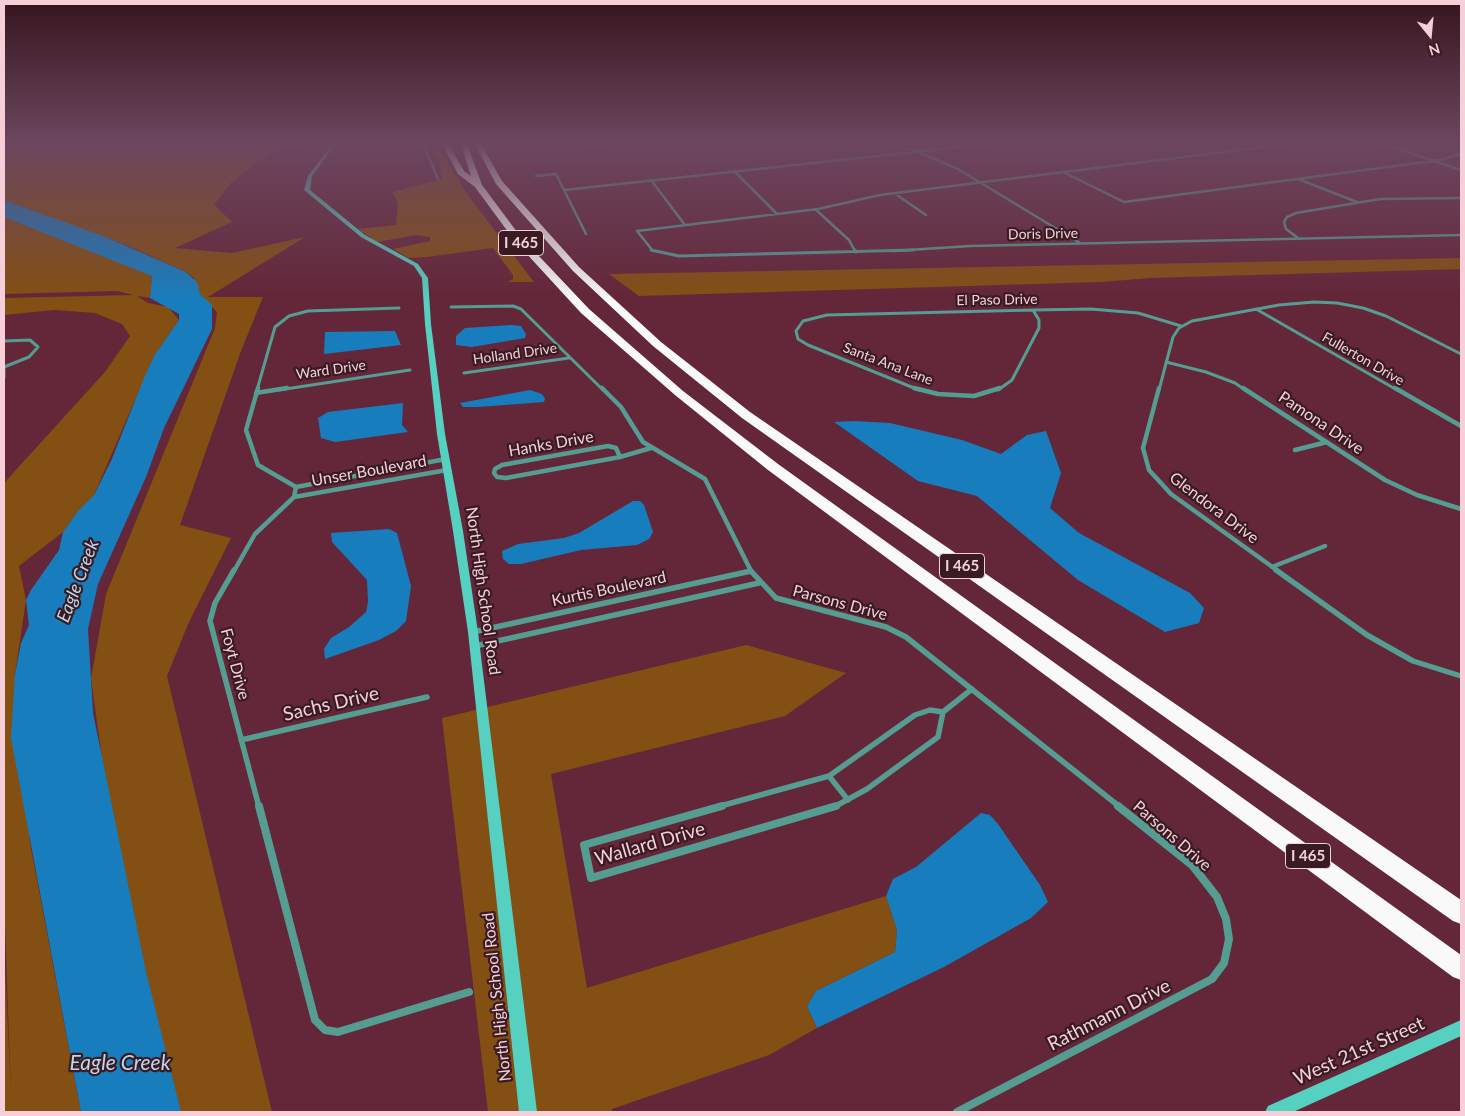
<!DOCTYPE html>
<style>
body{margin:0}
#map{position:relative;width:1465px;height:1116px;overflow:hidden;background:#642639;font-family:Lato,sans-serif}
canvas{display:block}
.frame{position:absolute;inset:0;border:5px solid #f7cfd8;pointer-events:none}
.north{position:absolute;left:1405px;top:10px;width:50px;height:50px;-webkit-text-stroke:4px #381b23;paint-order:stroke;rotate:163deg;font-size:14px;font-weight:700;line-height:20px;text-align:center;color:#f7cfd8}
.north::after{content:'';display:block;margin:auto;width:18px;height:22px;background:#f7cfd8;clip-path:polygon(50% 0,100% 100%,50% 72%,0 100%)}
</style>
<div id="map">
<canvas width="1465" height="1116"></canvas>
<div class="frame"></div>
<div class="north">N</div>
</div>
<script>
const c = document.querySelector('canvas').getContext('2d');
c.lineJoin = 'round';
function fillPath(path, color) {
  c.fillStyle = color;
  c.fill(path, 'evenodd');
}
function shape(rows) {
  const path = new Path2D();
  for (const r of rows) {
    path.moveTo(r[0], r[1]);
    for (let i = 2; i < r.length; i += 2) path.lineTo(r[i], r[i + 1]);
  }
  return path;
}
function strokePath(path, color, width, dash) {
  c.strokeStyle = color;
  c.lineWidth = width;
  c.lineCap = dash ? 'butt' : 'round';
  c.setLineDash(dash || []);
  c.stroke(path);
}
function label(font, color, halo, rows, align = 'center') {
  c.font = font + ' Lato,sans-serif';
  c.lineWidth = 4.5;
  c.setLineDash([]);
  c.textBaseline = 'middle';
  c.strokeStyle = halo;
  c.fillStyle = color;
  for (const [text, x, y, turn = 0] of rows) {
    c.save();
    c.translate(x, y);
    c.rotate((+turn || 0) * Math.PI / 180);
    c.textAlign = isNaN(turn) ? turn : align;
    if (halo) c.strokeText(text, 0, 0);
    c.fillText(text, 0, 0);
    c.restore();
  }
}
const green = shape([
 [4,144,297,144,298,149,271,152,231,183,214,205,232,222,175,248,232,253,305,237,208,297,263,297,241,351,180,525,231,538,189,622,167,676,272,1112,151,1112,91,679,106,594,215,328,217,312,200,294,194,278,186,272,126,245,4,200],
 [431,144,436,144,470,198,534,282,508,282,513,279,513,275,493,248,427,257,409,258,393,249,430,241,430,237,416,235,377,242,358,229,396,225,398,203,392,192,442,179,439,160],
 [4,217,110,257,152,276,150,298,137,296,148,303,168,307,179,320,154,356,94,495,78,511,63,532,19,566,26,600,15,674,30,843,81,1112,4,1112,4,945,11,1094,4,901,4,483,105,372,130,336,122,324,95,313,54,310,4,315,4,298,133,295,117,291,4,294],
 [1461,258,1461,269,1150,278,1100,282,639,296,609,274],
 [746,645,846,673,785,716,551,774,587,988,886,896,897,930,895,952,816,991,807,1006,817,1028,769,1055,612,1109,612,1112,488,1112,442,718]
]);
const water = shape([
 [4,200,106,237,186,272,197,282,200,294,212,305,212,329,164,428,146,477,98,584,88,629,93,713,146,972,181,1112,81,1112,11,738,15,674,21,643,29,625,26,600,31,590,59,550,63,532,78,511,94,495,111,461,144,378,154,356,179,320,179,314,150,298,152,276,4,217],
 [511,325,521,326,526,334,525,338,472,347,456,345,456,336,465,328],
 [395,331,401,345,324,354,325,332],
 [530,390,542,394,545,399,544,402,478,407,463,407,460,403],
 [403,403,402,425,408,432,335,442,321,438,318,418,328,412],
 [854,421,890,423,962,440,1001,454,1027,435,1046,431,1061,473,1050,508,1079,533,1190,593,1204,608,1199,623,1165,632,1078,580,977,496,918,481,834,422],
 [633,501,640,501,644,505,653,532,649,539,637,545,581,550,521,564,509,564,503,559,502,551,518,544,564,538,579,533],
 [389,529,397,533,411,586,406,621,396,631,379,640,325,659,324,649,331,638,349,627,366,612,368,602,367,580,332,542,331,533],
 [981,813,990,815,998,824,1040,885,1048,902,1031,918,944,967,817,1028,807,1006,816,991,895,952,897,930,886,896,893,879,916,867]
]);
const streetFar4 = shape([
 [423,144,438,179],
 [589,144,602,144],
 [891,144,918,152,958,169,1080,243],
 [1383,144,1461,170],
 [734,171,777,214],
 [1065,173,1124,202,1440,160,1461,154],
 [536,176,556,174,586,234],
 [1298,179,1357,202],
 [651,180,685,225],
 [564,190,989,144],
 [894,193,926,215],
 [815,209,849,240,855,251],
 [1298,238,1286,229,1284,222,1287,217,1296,213,1380,199,1461,198],
 [653,251,637,231,818,209,880,195,1288,144],
 [893,251,970,246,1461,235]
]);
const streetFar3 = shape([
 [651,250,679,256,913,250],
 [855,250,856,252],
 [451,307,513,306,521,309,603,390],
 [1256,309,1397,390],
 [1033,310,1091,309,1138,313,1181,326],
 [4,341,30,340,38,347,29,357,4,367],
 [1166,362,1206,372,1235,383,1245,390],
 [4,368,4,377],
 [464,373,569,358],
 [257,390,275,327,289,316,308,311,399,308],
 [279,390,410,370],
 [919,390,808,345,798,339,796,331,803,321,827,315,1033,310],
 [998,390,1012,380,1039,328,1039,320,1033,310],
 [1159,390,1173,337,1179,328,1192,321,1279,305,1314,302,1337,303,1363,308,1386,316,1461,354]
]);
const streetFar2 = shape([
 [602,388,621,407,643,442,705,479,751,571],
 [914,388,938,394,974,396,1000,388],
 [1159,388,1143,448,1149,470,1171,494,1278,571],
 [1243,388,1385,480,1417,495,1461,509],
 [1395,388,1461,426],
 [256,393,287,388],
 [608,446,616,448,620,457,506,478,497,477,494,473,495,469,502,465,608,446],
 [1295,450,1327,442],
 [620,457,651,448],
 [296,487,446,459],
 [294,497,447,470],
 [1272,567,1325,546],
 [234,571,255,534,294,497,296,487,258,465,246,430,258,388]
]);
const streetFar1 = shape([
 [234,570,215,603,210,621,259,807],
 [750,570,776,598,886,627,906,637,1120,807],
 [1276,570,1367,635,1413,661,1461,676],
 [473,632,751,571],
 [475,646,759,583],
 [943,712,972,689],
 [241,740,427,697],
 [829,776,848,800],
 [717,807,829,776,915,715,930,710,943,712],
 [834,807,867,789,938,737,943,712]
]);
const street = shape([
 [259,806,315,1020,325,1030,338,1032,469,992],
 [722,806,584,845,591,878,836,806],
 [957,1112,1212,979,1224,963,1229,939,1226,919,1217,897,1192,865,1118,806]
]);
const secondary = shape([
 [332,144,336,144,312,176,310,190,365,235,418,264,428,278,431,324,445,434,463,531,478,632,537,1112,519,1112,468,632,453,531,437,434,425,324,422,278,414,266,361,237,304,190,308,176,332,144],
 [1461,1020,1461,1036,1293,1112,1265,1112,1268,1106,1461,1020]
]);
const highway = shape([
 [442,144,448,144,464,171,471,176,461,144,467,144,482,185,520,236,589,309,683,391,778,464,1461,955,1461,980,1453,977,768,470,675,395,581,313,514,240,475,187,458,174,442,144],
 [475,144,481,144,502,181,579,267,661,342,750,412,1461,900,1461,924,1453,921,742,418,653,346,573,271,496,184,475,144]
]);
const farStreetnames = [
 ["Doris Drive",1043,234,-1],
 ["El Paso Drive",997,300,-1],
 ["Holland Drive",515,354,-8],
 ["Fullerton Drive",1363,359,30],
 ["Santa Ana Lane",888,364,21],
 ["Ward Drive",331,370,-8]
];
const shields = [
 [521,243,45],
 [962,566,45],
 [1308,856,45]
];
const shieldNames = [
 ["I 465",521,243],
 ["I 465",962,566],
 ["I 465",1308,856]
];
const streetNames = [
 ["Pamona Drive",1321,423,34],
 ["Hanks Drive",551,444,-10],
 ["Unser Boulevard",369,471,-10],
 ["Glendora Drive",1214,508,37],
 ["Kurtis Boulevard",609,589,-12],
 ["North High School Road",483,591,82],
 ["Parsons Drive",840,603,15],
 ["Foyt Drive",235,664,75],
 ["Parsons Drive",1172,836,41],
 ["North High School Road",497,997,-96]
];
const waterNames = [
 ["Eagle Creek",78,581,-69]
];
const nearStreetnames = [
 ["Sachs Drive",331,704,-13],
 ["Wallard Drive",650,844,-16],
 ["Rathmann Drive",1109,1015,-27],
 ["West 21st Street",1359,1051,-24]
];
const nearWaternames = [
 ["Eagle Creek",120,1063]
];
fillPath(green, '#834f13');
fillPath(water, '#187dbd');
strokePath(streetFar4, '#559c91', 2.5);
strokePath(streetFar3, '#559c91', 3);
strokePath(streetFar2, '#559c91', 4.5);
strokePath(streetFar1, '#559c91', 5.5);
strokePath(street, '#559c91', 8);
fillPath(secondary, '#56d0c0');
fillPath(highway, '#f9f9f9');
const sky = c.createLinearGradient(0, 0, 0, 300);
sky.addColorStop(0, '#37151f');
sky.addColorStop(0.48, '#6c475f');
sky.addColorStop(1, '#6c475f00');
c.fillStyle = sky;
c.fillRect(0, 0, 1465, 300);
label('14px', '#f7cfd8', '#381b23', farStreetnames);
for (const [x, y, w] of shields) {
  const box = new Path2D();
  box.roundRect(x - w / 2, y - 12.5, w, 25, 4);
  c.fillStyle = '#381b23';
  c.fill(box);
  strokePath(box, '#f7cfd8', 1);
}
label('bold 15px', '#f7cfd8', null, shieldNames);
label('16px', '#f7cfd8', '#381b23', streetNames);
label('italic 18px', '#bfd7eb', '#381b23', waterNames);
label('19px', '#f7cfd8', '#381b23', nearStreetnames);
label('italic 21px', '#bfd7eb', '#381b23', nearWaternames);
</script>
